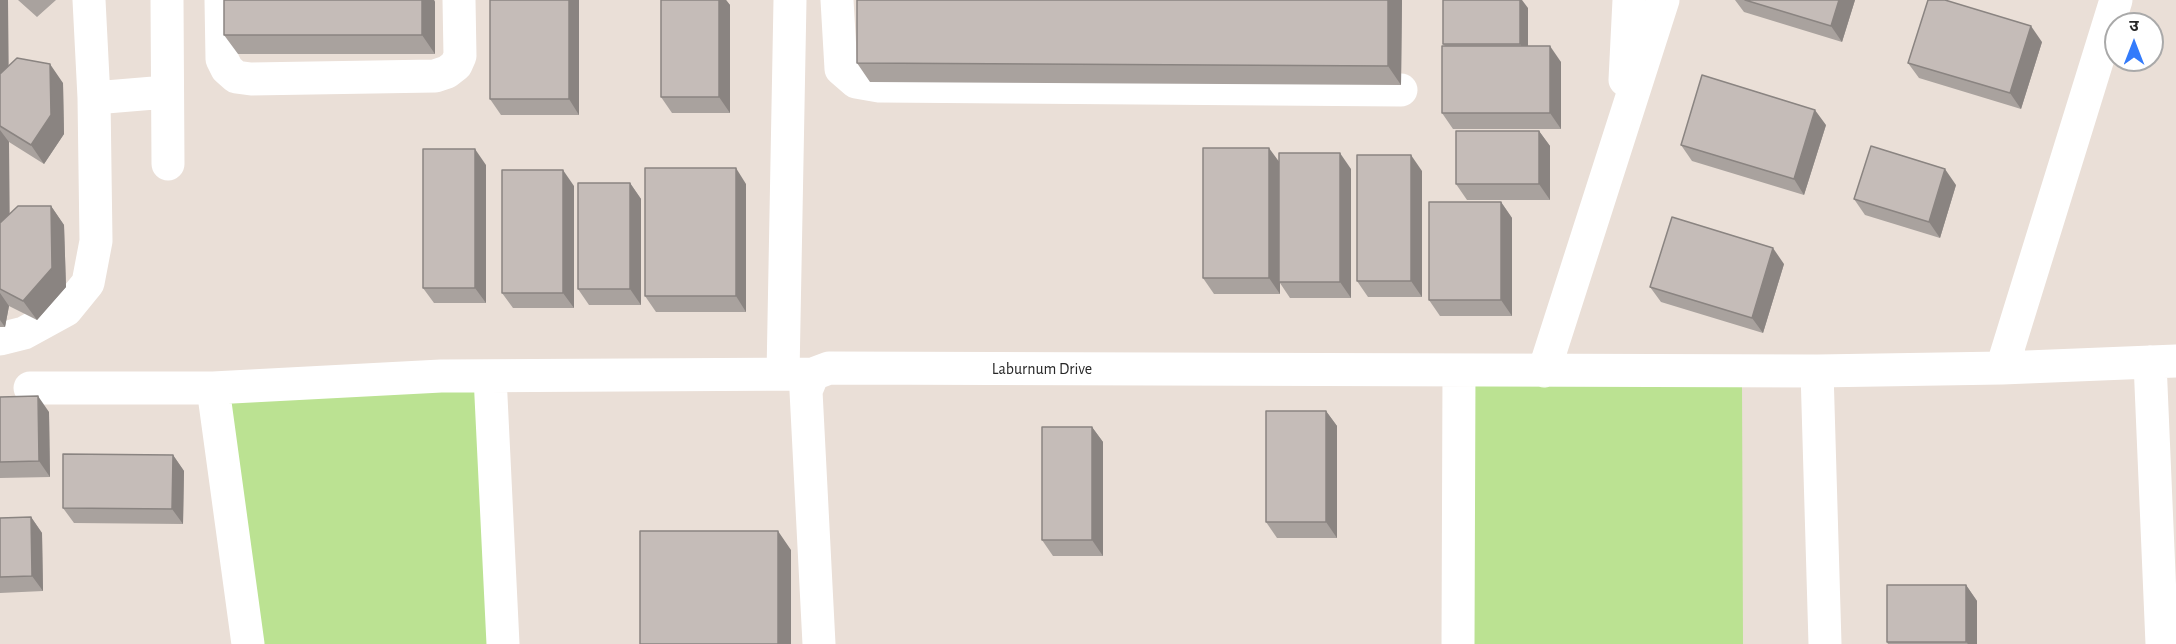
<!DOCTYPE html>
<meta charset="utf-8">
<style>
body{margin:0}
#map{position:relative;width:2176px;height:644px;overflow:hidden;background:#eadfd7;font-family:"Alegreya Sans","Noto Sans Devanagari",sans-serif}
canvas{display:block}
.north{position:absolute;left:2104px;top:12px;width:60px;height:60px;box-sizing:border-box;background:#fff;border:2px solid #a9a9a9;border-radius:50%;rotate:0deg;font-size:16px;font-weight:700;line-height:24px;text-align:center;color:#272727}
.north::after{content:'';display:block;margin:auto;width:21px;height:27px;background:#337bfb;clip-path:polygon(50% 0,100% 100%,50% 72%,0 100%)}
</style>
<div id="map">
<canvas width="2176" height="644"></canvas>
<div class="north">उ</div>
</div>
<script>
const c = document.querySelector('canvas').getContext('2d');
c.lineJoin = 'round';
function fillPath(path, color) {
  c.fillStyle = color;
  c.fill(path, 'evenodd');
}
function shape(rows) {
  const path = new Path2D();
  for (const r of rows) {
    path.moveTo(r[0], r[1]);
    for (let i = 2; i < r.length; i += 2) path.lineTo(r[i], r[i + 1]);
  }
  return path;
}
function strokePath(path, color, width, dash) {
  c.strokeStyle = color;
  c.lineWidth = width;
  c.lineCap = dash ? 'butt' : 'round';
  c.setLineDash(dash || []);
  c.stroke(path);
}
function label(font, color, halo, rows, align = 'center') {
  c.font = font + ' "Alegreya Sans",sans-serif';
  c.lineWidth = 4.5;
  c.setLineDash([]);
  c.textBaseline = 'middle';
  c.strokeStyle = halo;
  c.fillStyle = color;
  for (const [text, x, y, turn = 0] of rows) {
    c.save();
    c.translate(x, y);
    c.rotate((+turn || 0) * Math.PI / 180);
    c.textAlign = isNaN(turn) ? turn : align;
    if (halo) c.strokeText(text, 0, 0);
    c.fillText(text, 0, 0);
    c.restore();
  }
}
const green = shape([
 [1471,384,1742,384,1743,644,1472,644],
 [481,386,494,644,262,644,226,397]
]);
const minor = shape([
 [89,0,94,98],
 [167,0,168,164],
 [221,0,222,59,227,69,236,77,251,79,435,76,447,72,456,65,460,56,459,0],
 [837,0,841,69,856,82,879,86,1401,90],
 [1625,80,1629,0],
 [0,339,24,333,66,310,88,283,96,241,94,98,166,92],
 [2150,362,2162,644],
 [2002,368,2116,0],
 [1544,371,1663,0],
 [1817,371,1825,644],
 [783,374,790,0],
 [813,374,806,391,819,644],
 [490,376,503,644],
 [30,388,213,388,441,376,813,374,829,368,1817,371,2002,368,2176,361],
 [213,388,248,644],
 [1458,644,1459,371]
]);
const wall = shape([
 [0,0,8,66,63,83,64,134,44,164,9,142,9,214,51,206,64,225,66,287,37,320,9,306,5,327,0,327],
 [18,0,56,0,37,17],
 [224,0,434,0,435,2,435,54,238,54,224,35],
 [579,0,579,115,501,115,490,99],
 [661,0,726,0,730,5,730,113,672,113,661,97],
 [857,0,1402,0,1401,85,870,82,857,63],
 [1735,0,1855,0,1842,42,1744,12],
 [1528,8,1528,46,1561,62,1561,129,1453,129,1442,113,1445,46,1443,44],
 [2042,42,2021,109,1919,78,1908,63],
 [1826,125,1804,195,1692,161,1681,145],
 [1539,131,1550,146,1550,200,1467,200,1456,184],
 [1279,163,1351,169,1351,298,1290,298,1280,283,1280,294,1214,294,1203,278],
 [486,165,486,303,434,303,423,288],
 [1422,171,1422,297,1368,297,1357,281],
 [630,183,641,199,641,305,589,305,578,289],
 [746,184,746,312,656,312,645,296],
 [1956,185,1940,238,1865,215,1854,199],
 [574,186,574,308,513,308,502,293],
 [1501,202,1512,218,1512,316,1440,316,1429,300],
 [1784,264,1763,333,1661,302,1650,287],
 [0,397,49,412,50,477,0,478],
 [1326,411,1337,426,1337,538,1277,538,1266,522],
 [1092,427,1103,442,1103,556,1053,556,1042,540],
 [173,455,184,471,183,524,74,523,63,508],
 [31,517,42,533,43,591,0,593,0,518],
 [1966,585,1977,601,1977,644,1888,644,1887,642]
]);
const shadedWall = shape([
 [0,0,8,0,9,98,0,85],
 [422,0,434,0,435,2,435,54,422,35],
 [569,0,579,0,579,115,569,99],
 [719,0,726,0,730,5,730,113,719,97],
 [1388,0,1402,0,1401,85,1388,66],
 [1520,0,1522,0,1528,8,1528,55,1520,44],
 [1839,0,1855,0,1842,42,1831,26],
 [2031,26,2042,42,2021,109,2010,93],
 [1550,46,1561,62,1561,129,1550,113],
 [50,64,63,83,64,134,44,164,31,145],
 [1815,110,1826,125,1804,195,1794,179],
 [0,130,9,142,10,246,0,232],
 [1539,131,1550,146,1550,200,1539,184],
 [1269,148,1280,163,1280,294,1269,278],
 [475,149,486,165,486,303,475,288],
 [1340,153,1351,169,1351,298,1340,282],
 [1411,155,1422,171,1422,297,1411,281],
 [736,168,746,184,746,312,736,296],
 [1945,169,1956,185,1940,238,1929,222],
 [563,170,574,186,574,308,563,293],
 [630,183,641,199,641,305,630,289],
 [1501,202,1512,218,1512,316,1501,300],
 [51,206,64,225,66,287,37,320,23,301],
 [1773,248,1784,264,1763,333,1752,318],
 [0,293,9,306,5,327,0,320],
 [38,396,49,412,50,477,39,461],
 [1326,411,1337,426,1337,538,1326,522],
 [1092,427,1103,442,1103,556,1092,540],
 [173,455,184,471,183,524,172,509],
 [31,517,42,533,43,591,32,576],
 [778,531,791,550,791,644,778,644],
 [1966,585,1977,601,1977,644,1968,644,1966,642]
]);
const building = shape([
 [224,0,422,0,422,35,224,35,224,0],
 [490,0,569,0,569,99,490,99,490,0],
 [661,0,719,0,719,97,661,97,661,0],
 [857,0,1388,0,1388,66,857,63,857,0],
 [1443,0,1520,0,1520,44,1443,44,1443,0],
 [1745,0,1839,0,1831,26,1745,0],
 [1928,0,1945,0,2031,26,2010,93,1908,63,1928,0],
 [1442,46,1550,46,1550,113,1442,113,1442,46],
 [17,58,50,64,51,115,31,145,0,126,0,74,17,58],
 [1702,75,1815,110,1794,179,1681,145,1702,75],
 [1456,131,1539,131,1539,184,1456,184,1456,131],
 [1871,146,1945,169,1929,222,1854,199,1871,146],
 [1203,148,1269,148,1269,278,1203,278,1203,148],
 [423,149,475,149,475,288,423,288,423,149],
 [1279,153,1340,153,1340,282,1279,282,1279,153],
 [1357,155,1411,155,1411,281,1357,281,1357,155],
 [645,168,736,168,736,296,645,296,645,168],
 [502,170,563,170,563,293,502,293,502,170],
 [578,183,630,183,630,289,578,289,578,183],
 [1429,202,1501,202,1501,300,1429,300,1429,202],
 [18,206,51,206,52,268,23,301,0,289,0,223,18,206],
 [1672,217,1773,248,1752,318,1650,287,1672,217],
 [38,396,39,461,0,462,0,397,38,396],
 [1266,411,1326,411,1326,522,1266,522,1266,411],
 [1042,427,1092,427,1092,540,1042,540,1042,427],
 [63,454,173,455,172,509,63,508,63,454],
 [31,517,32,576,0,577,0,518,31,517],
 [640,531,778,531,778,644,640,644,640,531],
 [1887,585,1966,585,1966,642,1887,642,1887,585]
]);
const streetNames = [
 ["Laburnum Drive",1042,369]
];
fillPath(green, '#bbe292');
strokePath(minor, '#fff', 33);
fillPath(wall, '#a9a29e');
fillPath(shadedWall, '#8a8481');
fillPath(building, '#c5bcb8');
strokePath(building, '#8a8481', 1.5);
label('16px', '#272727', '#fff', streetNames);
</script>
